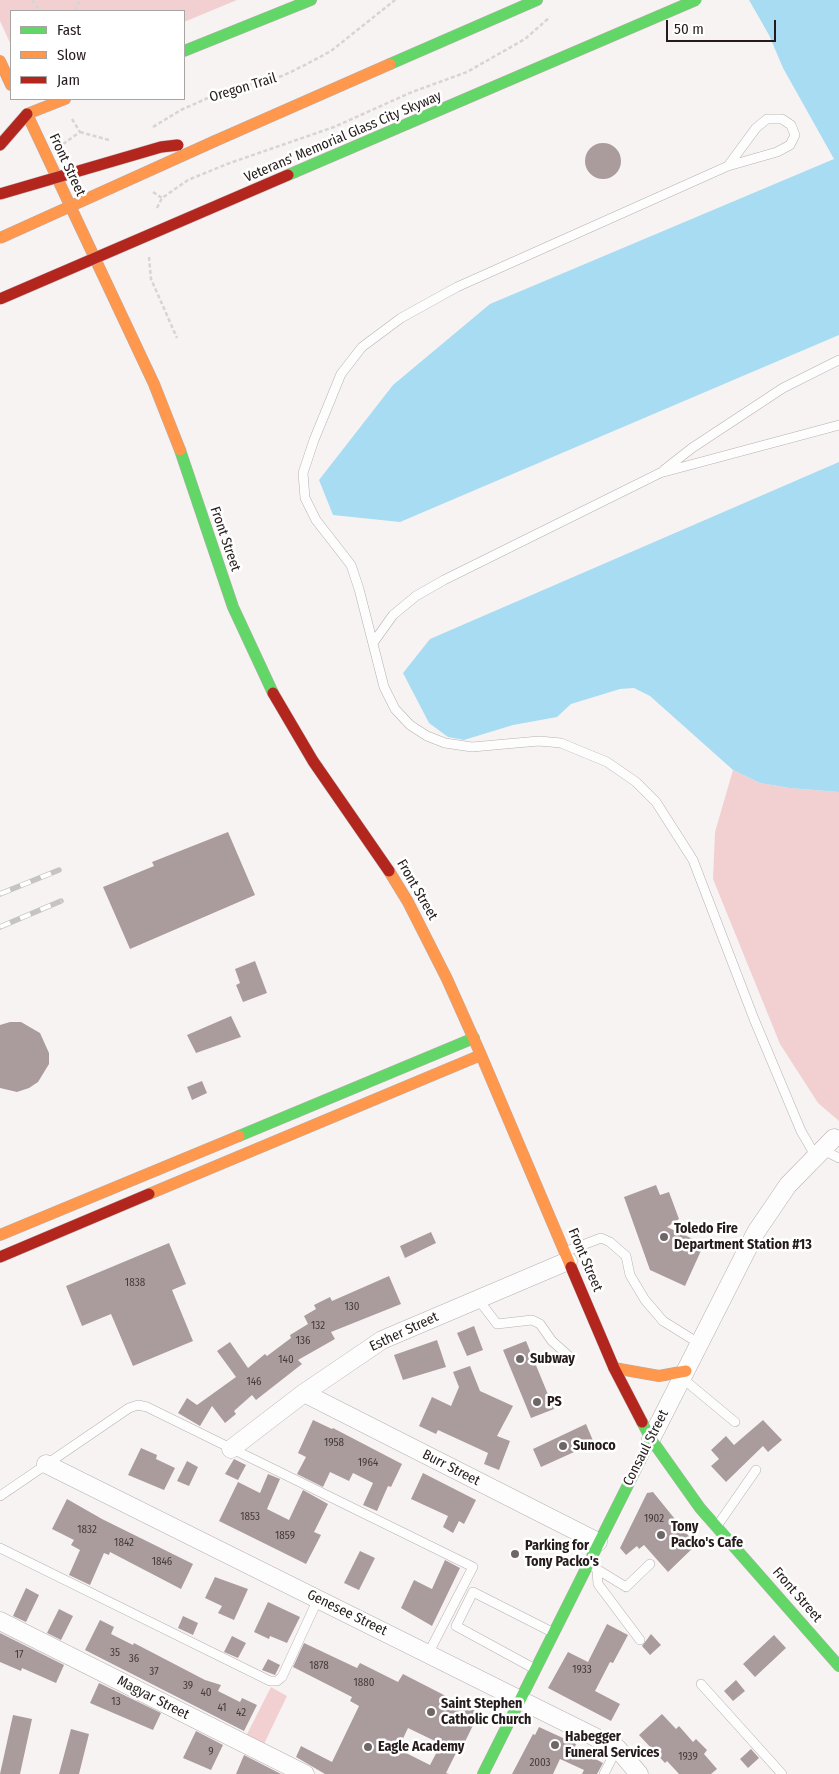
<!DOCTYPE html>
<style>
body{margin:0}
#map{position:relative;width:839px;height:1774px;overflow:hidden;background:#f8f3f3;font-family:"Fira Sans Condensed",sans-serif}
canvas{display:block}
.legend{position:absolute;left:10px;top:10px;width:175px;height:90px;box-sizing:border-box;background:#fff;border:1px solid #a8a4a4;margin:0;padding:6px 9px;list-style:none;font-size:15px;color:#251b1c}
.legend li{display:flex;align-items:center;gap:10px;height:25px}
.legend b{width:25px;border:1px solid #a8a4a4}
.scale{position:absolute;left:666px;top:20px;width:110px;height:22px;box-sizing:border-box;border:2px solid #251b1c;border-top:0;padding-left:6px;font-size:15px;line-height:18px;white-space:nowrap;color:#251b1c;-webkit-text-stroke:4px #fff;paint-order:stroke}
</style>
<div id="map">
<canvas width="839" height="1774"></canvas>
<ul class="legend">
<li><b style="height:6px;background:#63d668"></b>Fast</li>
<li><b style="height:6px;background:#ff974d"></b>Slow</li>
<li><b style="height:6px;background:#b3261e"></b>Jam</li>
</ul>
<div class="scale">50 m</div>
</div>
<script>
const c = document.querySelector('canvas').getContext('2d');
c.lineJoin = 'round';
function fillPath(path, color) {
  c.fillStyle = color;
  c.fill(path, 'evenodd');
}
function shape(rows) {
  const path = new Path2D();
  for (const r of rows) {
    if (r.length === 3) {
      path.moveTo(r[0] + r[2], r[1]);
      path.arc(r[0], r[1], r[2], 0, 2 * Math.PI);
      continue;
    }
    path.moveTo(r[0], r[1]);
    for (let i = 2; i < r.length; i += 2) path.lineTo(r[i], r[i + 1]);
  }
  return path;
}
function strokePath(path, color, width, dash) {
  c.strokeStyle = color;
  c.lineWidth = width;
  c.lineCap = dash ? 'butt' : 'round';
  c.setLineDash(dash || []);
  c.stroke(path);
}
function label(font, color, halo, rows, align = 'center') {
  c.font = font + ' "Fira Sans Condensed",sans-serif';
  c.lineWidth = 5;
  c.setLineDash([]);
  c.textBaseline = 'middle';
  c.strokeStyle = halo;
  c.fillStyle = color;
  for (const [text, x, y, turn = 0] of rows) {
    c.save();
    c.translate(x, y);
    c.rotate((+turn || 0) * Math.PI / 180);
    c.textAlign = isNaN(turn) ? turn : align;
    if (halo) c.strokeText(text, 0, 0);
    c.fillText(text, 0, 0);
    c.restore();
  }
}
const green = shape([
 [0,0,237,0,184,22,184,11,11,11,11,45,0,21],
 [733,770,760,783,790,788,839,792,839,1121,818,1103,780,1044,713,879,715,832],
 [271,1687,287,1696,264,1744,246,1736]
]);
const water = shape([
 [749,0,839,0,839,335,400,522,333,515,319,480,393,385,490,304,834,159,783,68,769,35],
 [839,462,839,792,790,788,760,783,733,770,650,696,634,688,620,689,571,704,557,717,513,725,464,740,448,737,429,723,403,673,430,639]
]);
const building = shape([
 [603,161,18],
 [228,832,255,895,130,949,103,887,154,866,152,862],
 [255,961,267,993,243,1002,236,985,240,983,235,969],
 [231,1016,241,1037,196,1053,187,1035],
 [10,1022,21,1022,40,1033,49,1053,49,1064,38,1082,29,1088,17,1092,0,1088,0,1025],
 [202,1081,207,1093,192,1100,187,1087],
 [656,1185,660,1195,669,1192,679,1219,667,1227,704,1244,685,1286,650,1270,624,1197],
 [431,1232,436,1243,405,1258,400,1246],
 [169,1243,186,1284,172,1290,193,1341,133,1366,111,1314,82,1326,66,1286],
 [389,1276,401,1304,331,1332,335,1339,298,1360,302,1364,256,1400,252,1395,234,1411,236,1414,225,1423,212,1406,200,1426,178,1413,187,1398,197,1405,236,1377,217,1351,230,1342,248,1368,265,1354,267,1356,291,1338,290,1335,308,1324,304,1316,316,1309,314,1305,330,1297,332,1301],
 [474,1326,483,1350,467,1356,457,1333],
 [437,1340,446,1367,403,1380,394,1355],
 [526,1341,554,1409,531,1418,503,1350],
 [470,1366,480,1391,513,1406,497,1436,510,1441,499,1470,484,1464,488,1453,438,1430,436,1434,419,1426,432,1397,451,1406,459,1387,453,1372],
 [313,1420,332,1429,333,1428,402,1464,391,1487,388,1486,377,1511,363,1505,373,1483,353,1473,349,1481,330,1472,323,1487,297,1474,306,1457,298,1453],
 [763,1420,782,1440,768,1452,763,1446,726,1482,711,1466,719,1459,711,1450,726,1436,734,1445],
 [586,1424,594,1443,541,1467,533,1449],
 [141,1448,157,1455,156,1459,175,1468,164,1490,128,1475],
 [234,1459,246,1465,238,1480,225,1474],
 [187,1461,198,1467,189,1486,177,1481],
 [423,1473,476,1500,464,1524,459,1521,453,1533,443,1527,448,1516,411,1499],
 [268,1474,280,1479,267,1509,289,1520,303,1490,328,1504,314,1532,321,1535,306,1564,219,1521,238,1482,260,1493],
 [653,1492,696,1545,668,1572,644,1545,639,1549,637,1546,626,1555,620,1548,647,1493],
 [67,1499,102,1519,193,1564,181,1589,110,1552,109,1555,104,1553,90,1585,69,1575,80,1550,71,1545,74,1540,52,1529],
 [360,1551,375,1558,359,1590,344,1583],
 [445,1560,460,1568,432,1626,401,1608,414,1580,432,1589],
 [215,1577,248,1589,234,1620,218,1613,222,1606,205,1598],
 [26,1588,39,1595,26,1622,13,1616],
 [268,1602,300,1617,287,1643,270,1636,269,1639,254,1632],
 [59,1609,73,1616,61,1640,47,1633],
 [183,1616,198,1623,193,1635,178,1628],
 [100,1620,114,1627,111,1634,133,1645,134,1643,205,1680,221,1685,218,1691,240,1702,242,1698,257,1705,244,1731,85,1650],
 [607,1624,628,1635,613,1663,610,1662,595,1691,620,1704,611,1721,548,1688,568,1652,588,1662],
 [0,1633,64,1665,56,1683,22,1668,21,1671,0,1662],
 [651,1634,661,1645,650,1655,642,1646],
 [774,1635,786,1648,755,1677,743,1664],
 [232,1636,246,1643,238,1658,224,1652],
 [304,1643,357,1668,360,1663,398,1682,403,1674,479,1713,460,1752,457,1751,446,1773,449,1774,325,1774,296,1757,301,1746,332,1762,359,1706,350,1701,352,1697,293,1667],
 [408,1728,441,1744,430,1765,398,1749],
 [268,1659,280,1665,275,1675,262,1670],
 [736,1680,745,1691,733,1701,724,1691],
 [99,1683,161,1713,153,1730,90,1703],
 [662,1714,676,1729,679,1726,693,1742,696,1739,707,1750,704,1754,717,1769,711,1774,679,1774,667,1761,665,1763,639,1735],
 [13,1715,32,1719,20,1774,0,1774],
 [539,1727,576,1744,575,1747,581,1749,580,1751,603,1763,597,1774,582,1774,584,1770,560,1759,553,1774,512,1774,533,1734,535,1735],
 [71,1729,89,1734,79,1774,59,1774],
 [196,1731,223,1745,211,1770,183,1758],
 [751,1749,759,1758,748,1768,740,1759],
 [244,1755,281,1774,236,1774]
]);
const path = shape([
 [32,0,40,11],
 [75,11,80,0],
 [72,119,80,132],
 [153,127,181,110,219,93,282,76,303,66,331,51,395,0],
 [80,132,109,140],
 [63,144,80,132],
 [153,192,162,198],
 [157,208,162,198,188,180,227,164,334,127,412,92,467,72,525,39,550,17],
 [149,257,151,279,177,338]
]);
const lane = shape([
 [728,166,756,128,767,119,782,119,791,125,795,135,790,145,777,152,728,166,457,287,401,318,362,347,341,374,314,440,303,473,305,498,316,520,351,565,359,589,384,687,395,709,410,725,427,736,445,743,472,747,539,741,561,743,607,762,636,782,656,802,693,860,754,1019,801,1131,816,1157],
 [664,470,692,448,783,388,839,360],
 [373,643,393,615,416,596,444,580,660,473,839,425],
 [823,1150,839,1158],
 [567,1251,601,1238,610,1242,626,1256,630,1275,645,1300,663,1321,700,1344],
 [478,1299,497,1324,532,1320,540,1324,552,1341,571,1358],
 [682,1378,735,1422],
 [0,1496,129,1408,138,1405,147,1407,473,1567,428,1654],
 [717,1526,756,1470],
 [0,1548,270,1681,277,1681,282,1677,318,1599],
 [595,1568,626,1587,650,1564],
 [597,1570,598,1584,640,1640],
 [535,1669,456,1626,473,1592,552,1632],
 [701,1684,782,1774],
 [604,1774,617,1748]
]);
const street = shape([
 [304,1393,598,1542],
 [651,1439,756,1232,788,1185,834,1138],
 [231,1449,304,1393,382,1340,568,1261],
 [46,1464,617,1748,639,1774],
 [0,1621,305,1774]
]);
const fast = shape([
 [184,51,311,0],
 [390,64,537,0],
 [180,450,233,607,273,693],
 [239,1136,474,1038],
 [642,1422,651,1439,700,1508,839,1666],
 [483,1774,651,1439]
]);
const slow = shape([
 [0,61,11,85],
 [65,99,27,114,154,384,180,450],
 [215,141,390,64],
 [389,871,408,902,447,979,481,1055],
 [481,1055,571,1267],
 [149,1194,481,1055],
 [0,1235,239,1136],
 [614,1368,659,1376,686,1371]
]);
const jam = shape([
 [0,145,27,114],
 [273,693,313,761,389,871],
 [0,1257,149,1194],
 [571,1267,614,1368,642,1422]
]);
const rail = shape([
 [0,894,59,870],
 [0,927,61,901]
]);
const fastBridge = shape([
 [288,175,696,0]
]);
const slowBridge = shape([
 [0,238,215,141]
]);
const jamBridge = shape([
 [0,194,161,147,178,145],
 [0,299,288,175]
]);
const markers = [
 [664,1237,5,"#6f6767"],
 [520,1359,5,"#6f6767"],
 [537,1402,5,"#6f6767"],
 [563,1446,5,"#6f6767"],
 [661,1535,5,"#6f6767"],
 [515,1554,5,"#6f6767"],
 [431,1712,5,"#6f6767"],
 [555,1745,5,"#6f6767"],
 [368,1747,5,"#6f6767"]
];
const numberNames = [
 ["1838",135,1283],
 ["130",352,1307],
 ["132",318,1326],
 ["136",303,1341],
 ["140",286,1360],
 ["146",254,1382],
 ["1958",334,1443],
 ["1964",368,1463],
 ["1853",250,1517],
 ["1902",654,1519],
 ["1832",87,1530],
 ["1859",285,1536],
 ["1842",124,1543],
 ["1846",162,1562],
 ["35",115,1653],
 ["17",19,1655],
 ["36",134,1659],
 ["1878",319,1666],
 ["1933",582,1670],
 ["37",154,1672],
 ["1880",364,1683],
 ["39",188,1686],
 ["40",206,1693],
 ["13",116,1702],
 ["41",222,1708],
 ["42",241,1713],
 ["9",211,1752],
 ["1939",688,1757],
 ["2003",540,1763]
];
const streetNames = [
 ["Oregon Trail",243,88,-17],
 ["Veterans' Memorial Glass City Skyway",343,137,-23],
 ["Front Street",67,165,65],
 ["Front Street",225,539,71],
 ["Front Street",417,890,60],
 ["Front Street",585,1260,67],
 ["Esther Street",404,1332,-25],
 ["Consaul Street",646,1448,-63],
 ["Burr Street",451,1468,27],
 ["Front Street",797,1595,49],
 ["Genesee Street",347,1613,26],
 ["Magyar Street",153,1698,27]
];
const poiNames = [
 ["Toledo Fire",674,1229],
 ["Department Station #13",674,1245],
 ["Subway",530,1359],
 ["PS",547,1402],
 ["Sunoco",573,1446],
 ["Tony",671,1527],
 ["Packo's Cafe",671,1543],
 ["Parking for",525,1546],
 ["Tony Packo's",525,1562],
 ["Saint Stephen",441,1704],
 ["Catholic Church",441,1720],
 ["Habegger",565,1737],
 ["Funeral Services",565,1753],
 ["Eagle Academy",378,1747]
];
fillPath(green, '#f2d0d1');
fillPath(water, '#a7dcf2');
fillPath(building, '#aa9c9d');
strokePath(lane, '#b7b0b0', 10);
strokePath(street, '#b7b0b0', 19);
strokePath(fast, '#b7b0b0', 12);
strokePath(slow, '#b7b0b0', 12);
strokePath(jam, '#b7b0b0', 12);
strokePath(path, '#d6d4d4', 2.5, [4, 2.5]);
strokePath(lane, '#fefdfd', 9);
strokePath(street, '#fefdfd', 18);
strokePath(fast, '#63d668', 11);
strokePath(slow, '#ff974d', 11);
strokePath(jam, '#b3261e', 11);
strokePath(rail, '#c5c3c3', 5.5);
strokePath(rail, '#fff', 4, [11]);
strokePath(fastBridge, '#bbaaab', 12, []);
strokePath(slowBridge, '#bbaaab', 12, []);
strokePath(jamBridge, '#bbaaab', 12, []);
strokePath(fastBridge, '#63d668', 11);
strokePath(slowBridge, '#ff974d', 11);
strokePath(jamBridge, '#b3261e', 11);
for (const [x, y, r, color] of markers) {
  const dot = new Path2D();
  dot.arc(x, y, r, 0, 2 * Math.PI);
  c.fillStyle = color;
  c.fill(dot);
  strokePath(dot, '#fff', 2);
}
label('11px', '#463b3c', null, numberNames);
label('14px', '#251b1c', '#fff', streetNames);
label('bold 14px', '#251b1c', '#fff', poiNames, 'left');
</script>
